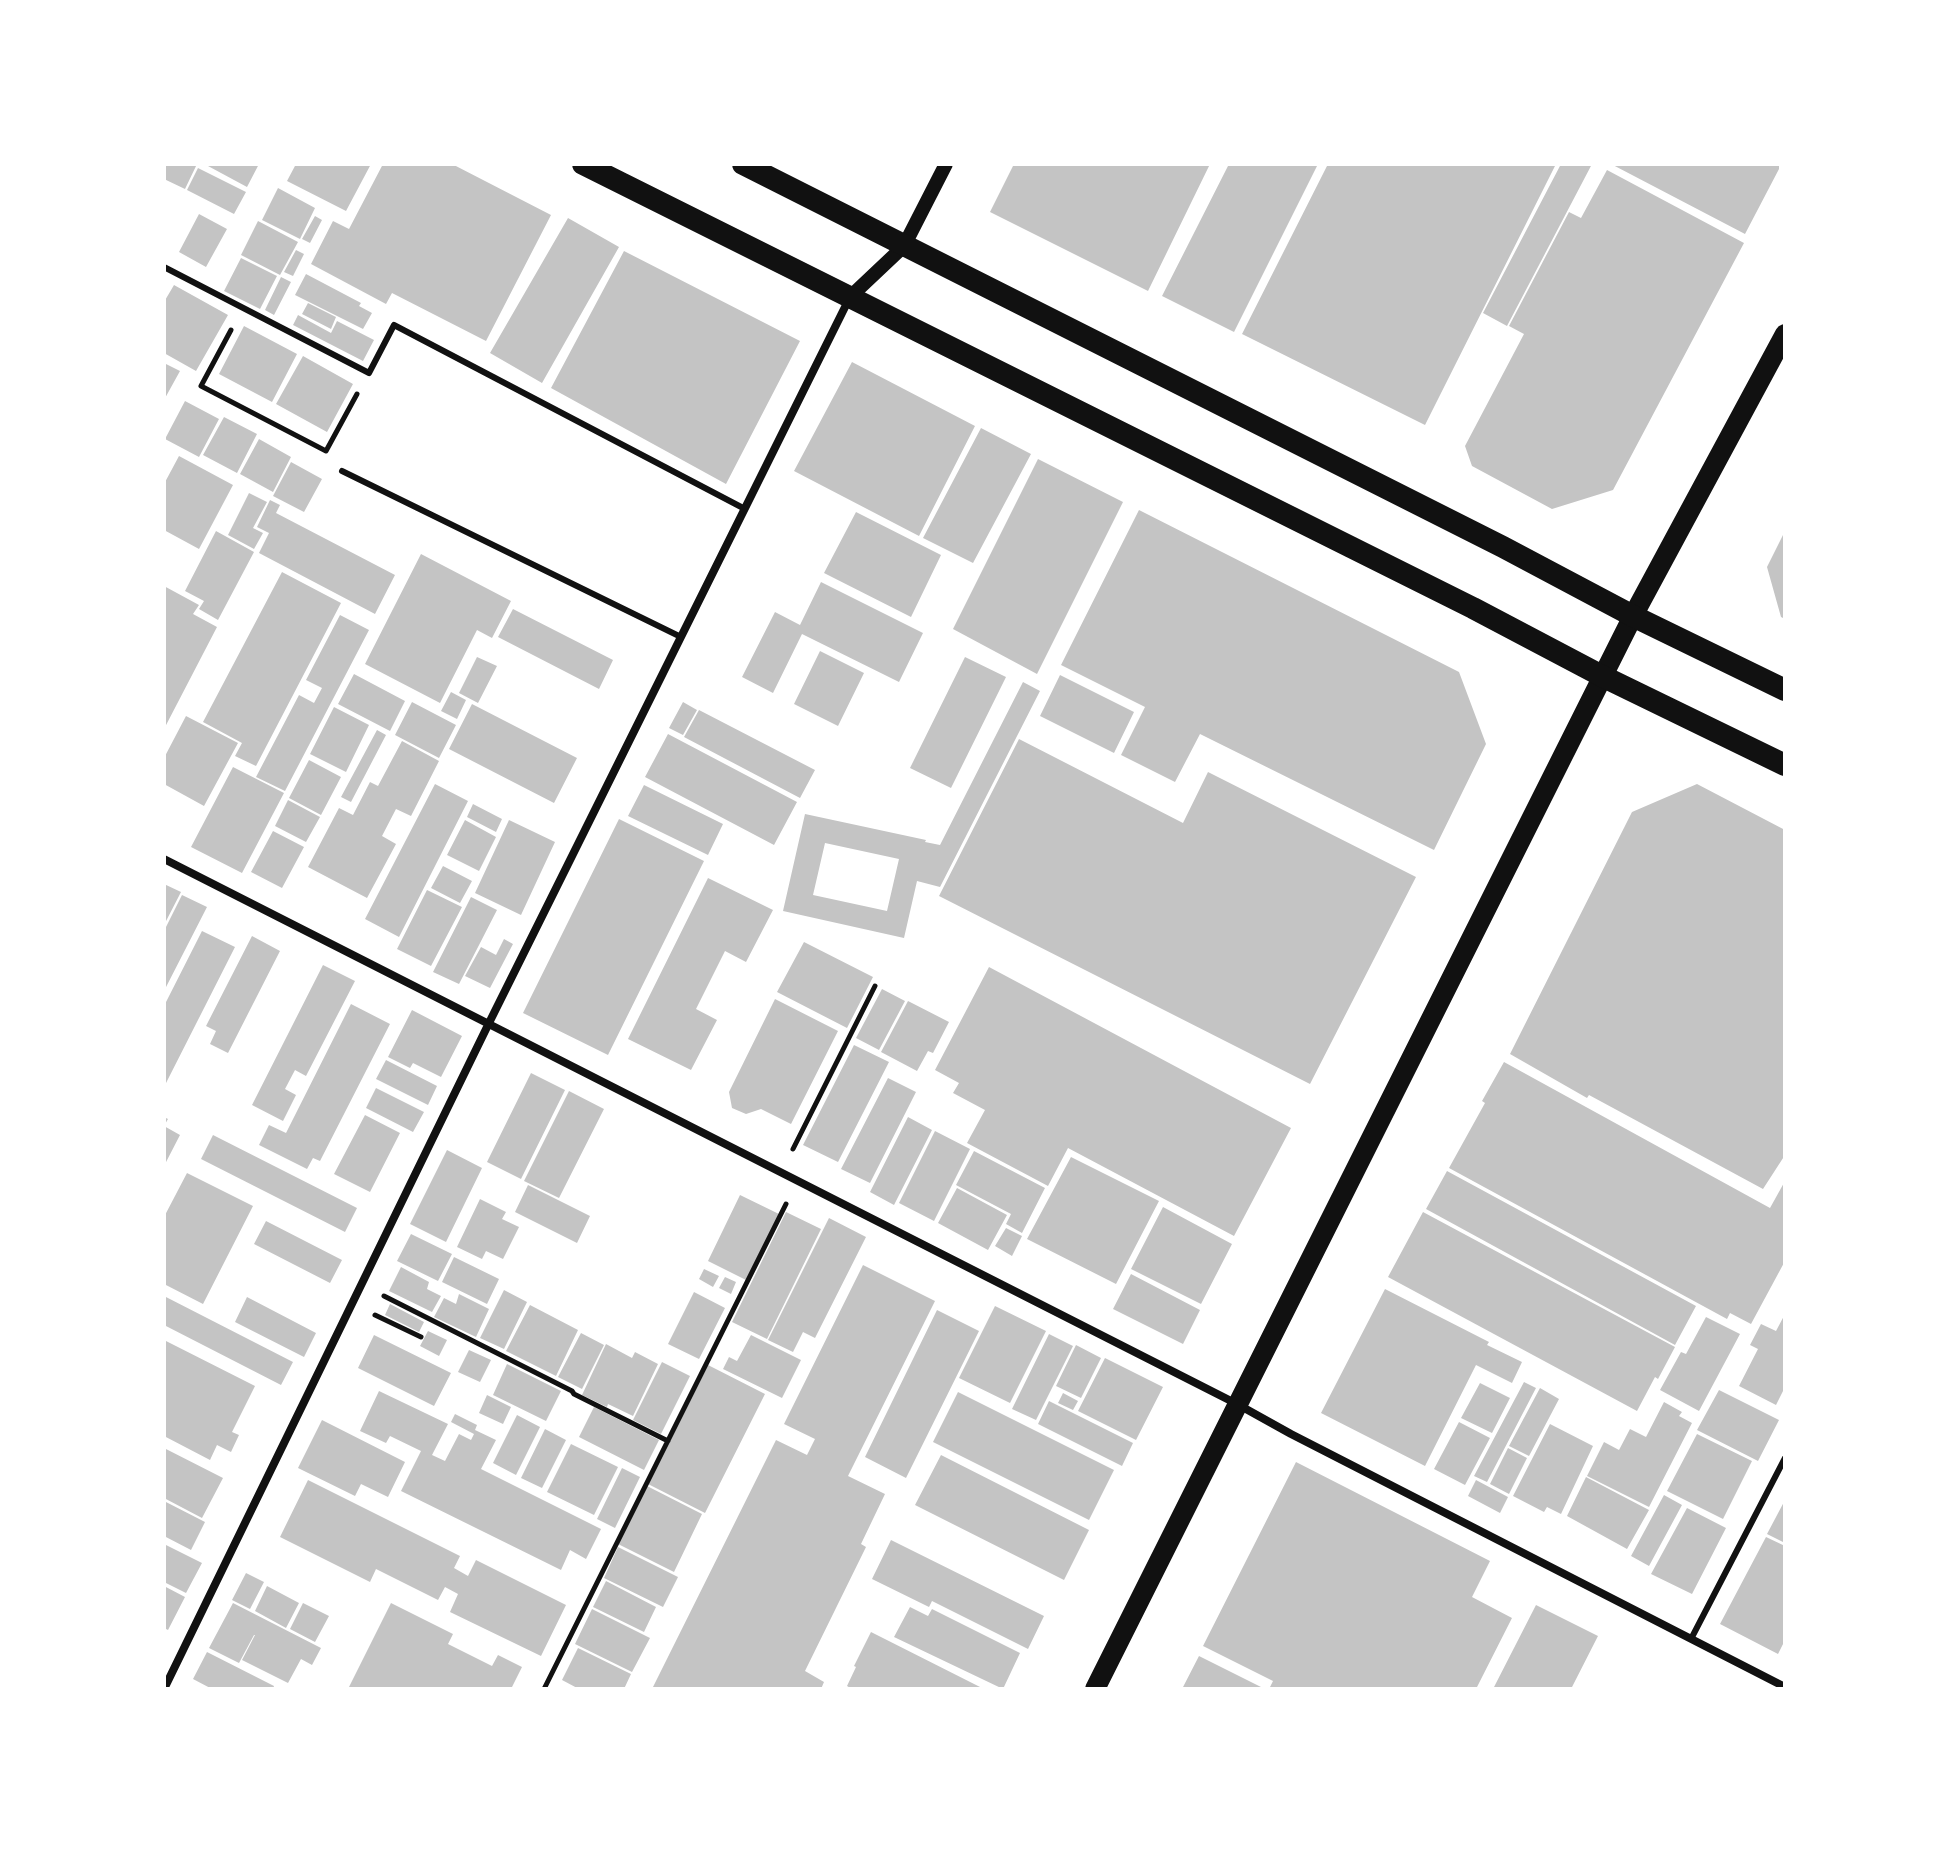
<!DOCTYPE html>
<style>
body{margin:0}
#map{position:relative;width:1949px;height:1853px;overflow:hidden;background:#fff;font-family:Jost,sans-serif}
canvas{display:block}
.frame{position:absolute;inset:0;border:166px solid #fff;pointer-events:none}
</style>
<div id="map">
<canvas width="1949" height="1853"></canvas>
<div class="frame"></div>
</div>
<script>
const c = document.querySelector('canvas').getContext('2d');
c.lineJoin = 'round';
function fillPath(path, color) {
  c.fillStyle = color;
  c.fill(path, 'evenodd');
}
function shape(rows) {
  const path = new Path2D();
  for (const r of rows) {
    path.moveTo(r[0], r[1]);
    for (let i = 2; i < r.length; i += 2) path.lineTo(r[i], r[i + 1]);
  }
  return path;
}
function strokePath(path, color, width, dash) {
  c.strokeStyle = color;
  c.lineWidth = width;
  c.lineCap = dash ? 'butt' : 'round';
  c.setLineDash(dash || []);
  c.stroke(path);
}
const building = shape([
 [164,164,197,164,185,189,164,179],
 [209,164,259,164,247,187,208,166],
 [296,164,371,164,346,211,287,181],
 [383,164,452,164,551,215,486,341,392,293,386,304,311,264,333,221,349,229],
 [1014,164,1210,164,1148,291,990,212],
 [1229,164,1318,164,1234,332,1162,296],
 [1328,164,1556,164,1425,425,1242,334],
 [1561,164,1592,164,1507,326,1483,313],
 [1611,164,1779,164,1779,169,1745,234],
 [198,168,246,192,234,214,187,190],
 [1607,170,1744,243,1613,490,1552,509,1472,466,1465,446,1524,334,1509,326,1569,212,1581,218],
 [278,188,315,208,300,239,262,220],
 [199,214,227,229,206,267,179,252],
 [315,216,322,220,310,243,302,239],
 [568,218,619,247,542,383,490,353],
 [258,221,298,242,280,275,241,255],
 [296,250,304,254,293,276,284,272],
 [624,251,800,341,726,484,551,388],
 [241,258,277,276,260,309,224,291],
 [306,274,361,303,359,306,372,313,363,329,295,295],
 [281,277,291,282,274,315,265,310],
 [174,285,228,315,196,371,164,353,164,302],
 [308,303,336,317,331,329,302,314],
 [298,315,331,333,337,321,374,340,363,361,293,325],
 [244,326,297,354,272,402,219,374],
 [303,356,353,384,327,432,276,404],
 [852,362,975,426,919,536,794,471],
 [164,363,180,371,164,400],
 [185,401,219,419,199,457,165,439],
 [224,417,257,434,237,473,203,455],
 [981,428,1031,454,973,563,923,538],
 [259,439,291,457,273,492,240,474],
 [179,456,233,485,199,549,164,530,164,484],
 [1038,459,1123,502,1037,674,953,629],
 [291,462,322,479,304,512,273,496],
 [249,493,267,502,253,528,263,533,254,549,228,535],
 [270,500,280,505,276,513,395,575,375,614,259,553,269,533,257,527],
 [1139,510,1459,672,1486,744,1434,850,1200,734,1175,782,1121,755,1145,707,1061,665],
 [856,512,941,555,911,617,824,573],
 [216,531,254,552,218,620,199,609,204,601,185,591],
 [1785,531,1785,619,1781,617,1767,567],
 [421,554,511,601,492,638,477,630,440,703,365,664],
 [282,572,341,603,256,766,235,756,242,743,203,722],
 [821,582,923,633,899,682,802,634,773,693,742,677,775,612,800,625],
 [164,586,199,605,193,614,217,627,164,729],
 [513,609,613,660,599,689,498,637],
 [340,615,369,630,285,791,256,777,299,695,314,703,322,688,306,680],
 [820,651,864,673,838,726,794,704],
 [477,657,497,666,478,703,459,693],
 [965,657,1006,677,951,788,910,768],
 [354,674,405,701,390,731,338,704],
 [1060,675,1134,712,1114,753,1040,716],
 [1023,682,1040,691,940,887,917,881,904,938,783,911,805,814,926,840,925,842,940,845],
 [825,843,899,859,887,911,813,895],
 [451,692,466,700,457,719,441,711],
 [412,702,456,725,439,758,395,735],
 [683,702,697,710,683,735,669,728],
 [472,704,577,758,554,803,449,749],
 [334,707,369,725,346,772,310,754],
 [699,710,815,770,800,798,684,737],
 [186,716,238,743,204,806,164,784,164,758],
 [377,730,386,735,351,802,341,797],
 [668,734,797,802,774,845,645,777],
 [1019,739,1183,823,1208,772,1416,877,1310,1084,939,896],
 [402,741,439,761,411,816,396,809,382,836,396,844,367,898,308,867,339,808,353,815,370,782,378,786],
 [309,760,341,777,321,815,289,798],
 [233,767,284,793,242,873,191,847],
 [435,784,468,801,399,937,365,919],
 [1697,784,1785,830,1785,1155,1763,1189,1589,1095,1587,1098,1510,1054,1632,812],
 [644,785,723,824,708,855,628,816],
 [288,800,320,817,306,842,275,826],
 [473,804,502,819,496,832,467,817],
 [619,819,704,861,608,1055,523,1013],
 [465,820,496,837,479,871,447,855],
 [509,820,555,842,521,915,475,893],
 [273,831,304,847,282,888,251,872],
 [443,866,472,881,460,903,431,888],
 [708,878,773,910,746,962,725,951,696,1009,717,1020,691,1070,628,1039],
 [164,884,181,892,164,925],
 [427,890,462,907,431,966,397,949],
 [182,895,207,907,164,991,164,931],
 [471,897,497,910,459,984,433,972],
 [202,931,235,947,164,1087,164,1006],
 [252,936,280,951,228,1053,210,1044,216,1031,206,1026],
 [504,939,513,944,490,988,465,976,481,947,496,955],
 [804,942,873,977,847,1028,777,992],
 [323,965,355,981,306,1076,295,1070,285,1089,296,1095,283,1121,252,1105],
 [989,967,1291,1128,1234,1236,1068,1148,1048,1186,967,1143,985,1110,953,1093,959,1083,935,1070],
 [882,989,905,1001,879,1050,856,1038],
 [775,999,838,1031,791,1124,761,1109,746,1114,732,1108,729,1092],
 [908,1001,949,1022,933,1053,928,1051,917,1071,881,1052],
 [351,1004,390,1024,320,1161,313,1158,307,1169,259,1145,269,1125,286,1133],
 [412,1010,462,1036,441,1077,413,1063,410,1068,388,1057],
 [854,1045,889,1062,838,1162,803,1145],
 [386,1060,437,1086,428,1105,376,1079],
 [1504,1062,1770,1208,1785,1181,1785,1261,1751,1324,1730,1313,1727,1319,1449,1168,1485,1103,1482,1101],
 [531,1073,565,1090,521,1179,487,1162],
 [888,1078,916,1092,870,1183,841,1169],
 [376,1088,424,1112,413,1132,366,1108],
 [569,1091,604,1109,559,1198,524,1181],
 [365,1115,400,1133,370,1192,334,1174],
 [164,1117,168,1119,164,1126,180,1135,164,1166],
 [908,1117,932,1130,894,1205,870,1192],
 [935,1131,970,1149,934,1221,899,1203],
 [213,1135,357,1208,345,1232,201,1159],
 [447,1150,482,1168,446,1242,410,1224],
 [974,1151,1045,1188,1022,1233,1006,1224,1011,1214,956,1185],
 [1071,1157,1159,1201,1116,1284,1027,1239],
 [1447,1171,1696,1306,1675,1345,1426,1209],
 [187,1173,253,1206,203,1304,164,1284,164,1217],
 [528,1185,590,1216,577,1243,515,1212],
 [957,1188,1007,1215,988,1250,938,1223],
 [740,1195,779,1214,746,1280,708,1261],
 [480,1199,506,1212,502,1219,519,1227,503,1259,486,1251,482,1259,457,1247],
 [1163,1207,1232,1244,1201,1304,1131,1269],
 [786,1212,821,1229,767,1339,732,1322],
 [1423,1212,1675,1347,1658,1379,1655,1377,1637,1411,1388,1277],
 [829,1218,866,1237,815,1338,803,1332,793,1352,768,1340],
 [266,1221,342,1260,330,1283,254,1244],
 [1006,1228,1022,1236,1012,1256,995,1246],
 [411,1234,452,1254,438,1281,397,1261],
 [454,1257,499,1279,487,1304,442,1282],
 [863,1265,935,1301,848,1476,885,1494,861,1544,866,1547,805,1671,824,1682,821,1689,652,1689,776,1440,807,1455,815,1439,784,1424],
 [401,1267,429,1282,427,1289,441,1296,432,1312,389,1291],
 [704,1269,719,1276,713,1287,699,1279],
 [1131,1274,1200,1310,1183,1344,1113,1309],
 [725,1277,736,1282,731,1294,719,1288],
 [1385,1289,1489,1342,1487,1345,1522,1362,1512,1383,1476,1365,1425,1466,1321,1413],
 [504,1290,527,1302,504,1349,480,1338],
 [694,1292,725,1308,699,1359,668,1344],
 [459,1294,489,1309,476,1337,434,1317,444,1298,456,1304],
 [164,1296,293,1362,281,1385,164,1325],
 [247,1297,316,1333,304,1357,235,1322],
 [390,1304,424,1322,419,1332,385,1315],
 [530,1305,578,1330,556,1376,506,1351],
 [995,1306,1046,1331,1010,1403,959,1378],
 [937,1310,979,1331,906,1478,865,1457],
 [1785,1314,1785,1387,1776,1405,1739,1386,1758,1349,1750,1345,1761,1324,1776,1331],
 [1706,1317,1740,1334,1699,1411,1660,1390,1681,1352,1686,1354],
 [428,1331,447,1340,439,1356,420,1346],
 [581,1333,604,1345,582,1389,558,1377],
 [1049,1334,1073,1346,1036,1420,1012,1409],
 [374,1335,451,1373,434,1406,358,1368],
 [751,1335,801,1360,782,1398,723,1369,729,1357,737,1361],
 [164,1340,255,1386,232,1432,239,1435,231,1452,217,1445,210,1460,164,1436],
 [606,1344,632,1358,635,1352,658,1364,633,1416,608,1404,607,1407,582,1395],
 [1076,1345,1101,1358,1081,1398,1056,1386],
 [469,1350,491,1360,480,1382,458,1372],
 [1105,1358,1163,1387,1136,1440,1078,1411],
 [662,1362,690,1376,661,1434,633,1420],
 [507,1364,561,1391,546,1421,493,1395],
 [708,1365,765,1394,705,1513,648,1484],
 [1524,1382,1536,1388,1487,1482,1474,1476],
 [1480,1383,1510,1398,1492,1433,1461,1418],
 [1540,1388,1559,1399,1529,1456,1509,1446],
 [1719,1390,1779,1420,1758,1461,1697,1430],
 [379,1391,448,1424,432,1455,445,1461,459,1434,471,1440,474,1434,451,1422,455,1414,477,1425,475,1430,496,1440,481,1469,601,1529,586,1559,570,1550,561,1570,401,1491,421,1451,390,1436,386,1443,360,1431],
 [958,1392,1114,1470,1089,1520,933,1442],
 [1063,1393,1078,1401,1073,1410,1058,1403],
 [487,1395,511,1407,503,1424,479,1413],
 [1049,1401,1133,1443,1122,1466,1038,1424],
 [1664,1402,1682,1412,1679,1416,1692,1423,1649,1507,1587,1476,1604,1442,1619,1450,1630,1429,1646,1437],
 [594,1407,659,1440,644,1470,579,1437],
 [517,1415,540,1427,516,1475,493,1463],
 [322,1420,405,1462,388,1497,361,1484,355,1496,298,1468],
 [1459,1422,1490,1438,1465,1485,1434,1469],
 [1550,1424,1593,1446,1561,1514,1547,1507,1544,1512,1513,1496],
 [545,1429,566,1440,542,1488,521,1478],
 [1697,1434,1752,1461,1723,1519,1667,1491],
 [571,1444,618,1467,594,1515,547,1492],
 [164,1448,223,1478,202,1518,164,1498],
 [1508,1448,1527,1458,1509,1494,1490,1484],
 [941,1455,1089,1530,1064,1580,915,1505],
 [1296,1462,1490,1561,1472,1597,1512,1618,1476,1689,1273,1689,1270,1687,1273,1681,1203,1646],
 [622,1468,640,1477,615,1528,597,1519],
 [1586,1477,1649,1510,1627,1549,1567,1516],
 [308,1480,460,1556,454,1568,468,1576,476,1560,566,1605,541,1656,450,1612,458,1594,445,1587,438,1600,376,1569,370,1582,280,1537],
 [1476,1480,1508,1497,1500,1513,1468,1496],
 [647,1486,702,1514,674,1572,618,1544],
 [1664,1495,1682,1505,1649,1566,1631,1556],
 [1785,1500,1785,1543,1767,1534],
 [164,1501,205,1522,191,1550,164,1536],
 [1687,1508,1726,1528,1692,1594,1651,1574],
 [1766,1537,1785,1546,1785,1640,1778,1654,1720,1624],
 [891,1540,1044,1616,1028,1649,932,1601,929,1607,872,1579],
 [164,1544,202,1563,186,1593,164,1582],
 [618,1547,678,1577,663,1607,604,1578],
 [246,1573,264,1582,250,1609,232,1600],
 [606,1581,656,1607,644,1632,593,1607],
 [164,1586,185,1597,168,1630,164,1628],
 [267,1586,299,1603,286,1628,255,1611],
 [233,1603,321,1648,312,1665,301,1659,288,1683,242,1660,255,1635,254,1635,239,1663,209,1648],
 [303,1603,329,1616,315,1642,290,1629],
 [391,1603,453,1634,448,1644,492,1666,498,1655,522,1667,511,1689,407,1689,404,1687,403,1689,348,1689],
 [1536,1605,1598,1636,1571,1689,1493,1689],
 [910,1607,928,1616,932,1609,1020,1653,1003,1689,894,1637],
 [592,1609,650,1638,632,1672,575,1644],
 [871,1632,984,1689,852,1689,847,1686,856,1667,854,1666],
 [578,1648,631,1674,624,1689,579,1689,562,1680],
 [207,1652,274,1686,273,1689,212,1689,193,1679],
 [1199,1656,1265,1689,1182,1689]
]);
const path = shape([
 [231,330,201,386,326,451,357,394],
 [793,1149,875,986],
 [384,1296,572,1391,574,1394,668,1441],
 [375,1315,421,1337],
 [544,1689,786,1204]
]);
const service = shape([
 [164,267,369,373,394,325,745,509],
 [342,471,681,637],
 [1691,1639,1785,1458]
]);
const minor = shape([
 [164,859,1237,1404,1291,1434,1785,1687],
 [164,1689,488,1025,850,297]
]);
const tertiary = shape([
 [850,297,904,246,946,164]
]);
const primary = shape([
 [1095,1689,1633,616,1785,334]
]);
const trunk = shape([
 [583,164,1473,608,1602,676,1785,765],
 [743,164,1503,547,1633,616,1785,690]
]);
fillPath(building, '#c4c4c4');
strokePath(path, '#111', 5);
strokePath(service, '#111', 6);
strokePath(minor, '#111', 8);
strokePath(tertiary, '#111', 14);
strokePath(primary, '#111', 20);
strokePath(trunk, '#111', 22);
</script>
